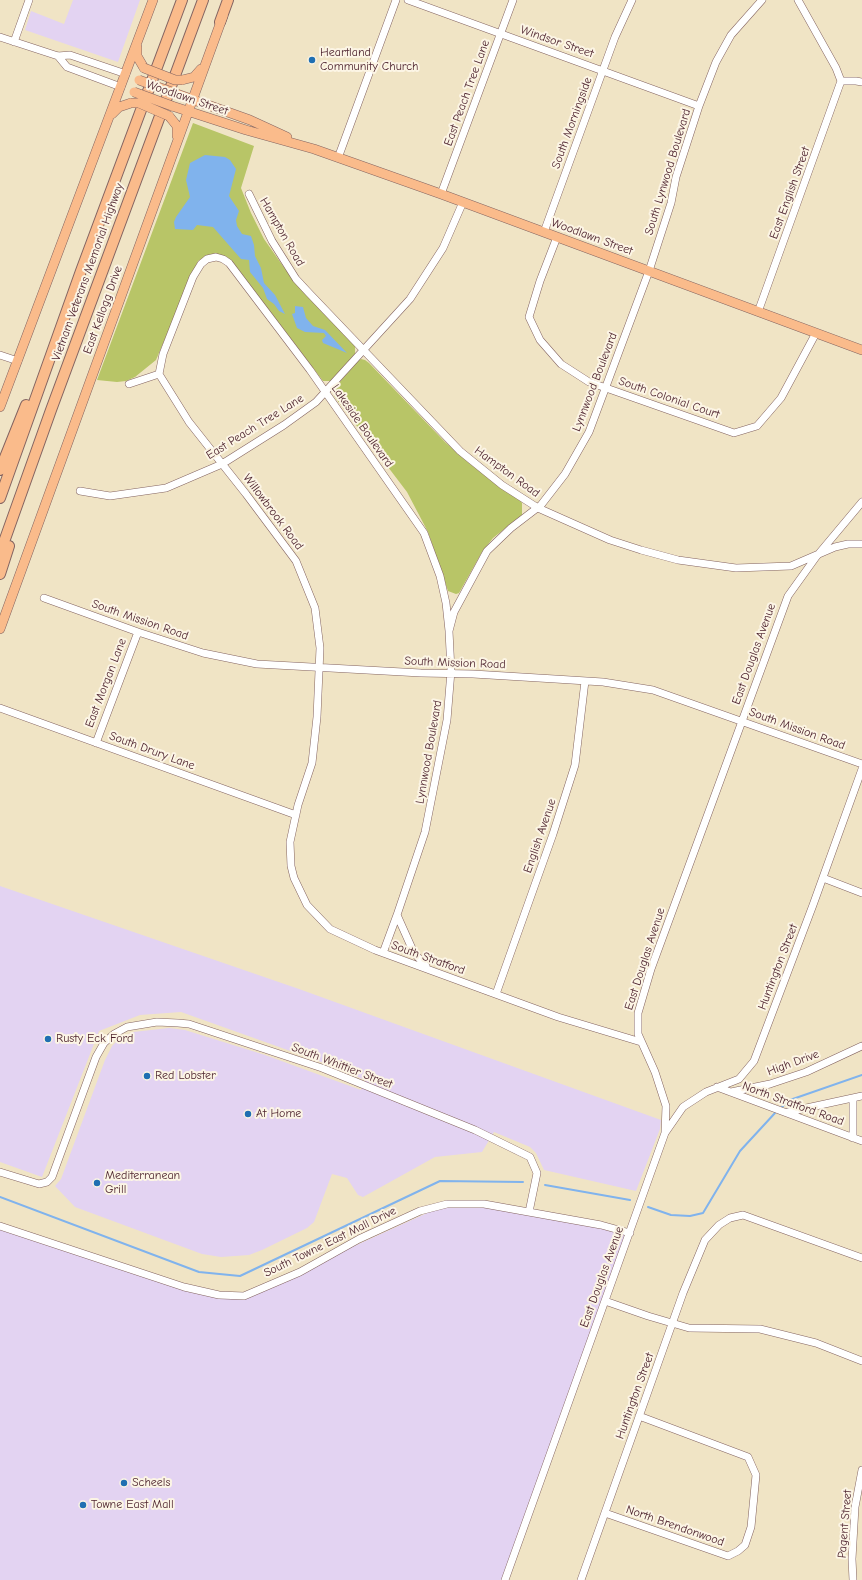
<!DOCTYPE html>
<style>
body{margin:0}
canvas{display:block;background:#f0e4c5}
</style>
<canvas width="862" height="1580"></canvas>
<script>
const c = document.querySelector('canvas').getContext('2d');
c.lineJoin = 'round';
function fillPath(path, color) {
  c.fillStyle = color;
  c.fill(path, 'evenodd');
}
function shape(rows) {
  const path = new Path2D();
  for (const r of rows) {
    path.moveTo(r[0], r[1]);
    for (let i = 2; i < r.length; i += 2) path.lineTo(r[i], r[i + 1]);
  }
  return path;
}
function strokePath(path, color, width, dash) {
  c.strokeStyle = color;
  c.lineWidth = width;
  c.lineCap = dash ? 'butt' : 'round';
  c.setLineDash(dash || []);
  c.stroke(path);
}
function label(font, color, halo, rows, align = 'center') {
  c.font = font + ' "Comic Neue",sans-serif';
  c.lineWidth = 4;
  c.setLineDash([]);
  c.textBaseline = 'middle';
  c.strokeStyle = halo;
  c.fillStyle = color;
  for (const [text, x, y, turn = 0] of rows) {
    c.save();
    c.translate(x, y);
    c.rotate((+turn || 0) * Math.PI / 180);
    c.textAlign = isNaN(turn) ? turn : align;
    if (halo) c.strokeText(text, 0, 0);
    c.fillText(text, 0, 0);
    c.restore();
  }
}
const built = shape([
 [73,0,140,0,118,62,25,30,31,11,64,24],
 [0,886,299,989,661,1120,660,1129,636,1191,544,1170,536,1153,530,1147,494,1132,482,1152,435,1157,363,1197,358,1195,347,1178,332,1174,314,1222,307,1228,262,1250,249,1255,221,1257,202,1254,75,1207,55,1186,61,1179,105,1060,112,1046,119,1039,133,1032,169,1028,185,1030,265,1055,361,1090,365,1080,324,1063,181,1012,140,1015,99,1031,42,1177,0,1162],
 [447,1204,529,1212,630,1233,505,1580,0,1580,0,1223,184,1287,244,1296]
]);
const green = shape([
 [193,123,254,146,241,188,251,213,264,239,283,266,307,296,355,346,355,354,331,381,323,381,232,262,227,257,219,255,205,257,198,261,156,360,135,377,126,381,117,382,97,380],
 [361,359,365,360,369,363,445,442,470,464,519,498,522,503,522,515,493,538,482,552,459,593,456,594,448,591,428,532,407,492,334,396,334,388,337,385,358,361]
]);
const water = shape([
 [205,155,225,157,230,160,236,169,229,196,239,211,236,220,237,226,242,234,251,236,254,245,255,256,261,268,264,283,275,295,285,314,279,311,274,304,267,299,263,288,250,272,249,260,241,259,213,227,197,225,193,230,175,229,174,222,176,217,190,197,186,180,190,163],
 [295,306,303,307,306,318,313,326,325,330,347,353,323,343,322,340,326,336,324,333,305,332,297,328,292,314,295,313]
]);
const stream = shape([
 [782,1107,787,1101,862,1075],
 [545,1185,630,1200],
 [0,1197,199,1272,240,1276,440,1181,523,1182],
 [648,1207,671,1215,690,1216,703,1213,740,1151,775,1113]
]);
const minor = shape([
 [408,0,699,106],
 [798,0,836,68,841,81,856,81,862,82],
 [0,37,58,56,70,55,126,74],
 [14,42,29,0],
 [58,56,67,67,121,87],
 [338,158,396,0],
 [249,194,272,241,296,279,309,293,460,451,502,485,538,508,610,540,641,550,678,560,736,568,791,566,835,547,848,544,862,544],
 [441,194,513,0],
 [544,232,615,37,632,0],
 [557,237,540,281,529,317,540,340,561,364,589,382,734,433,757,426,781,398,816,333],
 [758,312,841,81],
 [0,355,18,361],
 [129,384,159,374],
 [80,491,110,496,166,488,222,464,284,425,316,402,410,299,443,248,463,202],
 [44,598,138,632,203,653,257,664,421,673,473,674,555,679,603,682,653,690,862,764],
 [449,631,446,603,440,576,424,533,310,370,229,263,223,259,216,257,207,259,201,264,193,277,163,354,159,374,189,422,246,494,296,561,315,608,320,648,317,717,312,763,298,805,290,842,291,866,294,878,307,905,330,929,375,950,558,1017,641,1042],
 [0,708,296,815],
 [96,743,138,632],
 [823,878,862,893],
 [383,953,397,915],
 [426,966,414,953,397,915,425,832,447,720,451,671,449,631,454,612,487,551,511,528,541,505,565,474,589,432,649,271,671,203,676,177,699,106,716,62,731,35,762,0],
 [496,994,553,834,575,765,585,681],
 [717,1087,862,1141],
 [731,1092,770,1084,806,1072,862,1046],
 [788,1112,862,1096],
 [665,1133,683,1107,706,1092,739,1079,754,1061,813,905,862,769],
 [853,1138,853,1098],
 [0,1172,39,1184,47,1182,52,1177,96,1057,104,1043,114,1034,127,1027,157,1022,178,1023,189,1024,322,1068,475,1130,530,1157,537,1173,529,1212],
 [0,1226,184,1287,219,1295,244,1296,300,1272,359,1239,420,1211,447,1204,484,1204,601,1225,630,1233],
 [605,1301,648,1316,689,1328,760,1329,816,1343,862,1361],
 [605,1513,728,1556,738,1551,745,1545,751,1527,756,1475,748,1457,639,1416],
 [505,1580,665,1133,666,1106,655,1072,638,1034,638,1013,651,969,788,596,816,557,862,502],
 [581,1580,683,1293,705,1240,719,1225,730,1218,743,1215,862,1258],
 [853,1580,852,1559,855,1507,862,1470]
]);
const major = shape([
 [137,47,137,56,144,68],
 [182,80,194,77,201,69],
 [177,94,250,120,287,137],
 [172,106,246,130,314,149,441,194,862,350],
 [112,114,119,107,131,103],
 [169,116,177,126,177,136],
 [0,407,153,0],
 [0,629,223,16]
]);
const highway = shape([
 [220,22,228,0],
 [0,470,26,405],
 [0,498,81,271,182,0],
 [0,553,51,410,203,0],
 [0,574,9,546]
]);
const majorBridge = shape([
 [144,68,175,80,182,80],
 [139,80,177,94],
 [134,92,172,106],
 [131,103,139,103,169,116]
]);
const markers = [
 [312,60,4,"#1f6fb2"],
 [48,1039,4,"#1f6fb2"],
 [147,1076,4,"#1f6fb2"],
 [248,1114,4,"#1f6fb2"],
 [97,1183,4,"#1f6fb2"],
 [124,1483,4,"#1f6fb2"],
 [83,1505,4,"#1f6fb2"]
];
const streetNames = [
 ["Windsor Street",557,42,19],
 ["East Peach Tree Lane",467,93,-70],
 ["Woodlawn Street",187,98,19],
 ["South Morningside",572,123,-70],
 ["South Lynwood Boulevard",668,172,-73],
 ["East English Street",790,193,-70],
 ["Hampton Road",282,232,60],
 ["Woodlawn Street",592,237,20],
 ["Vietnam Veterans Memorial Highway",88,272,-70],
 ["East Kellogg Drive",103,310,-70],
 ["Lynnwood Boulevard",595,382,-69],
 ["South Colonial Court",669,398,19],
 ["Lakeside Boulevard",362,426,55],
 ["East Peach Tree Lane",255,427,-32],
 ["Hampton Road",507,472,36],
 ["Willowbrook Road",273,512,53],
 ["South Mission Road",140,620,19],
 ["East Douglas Avenue",754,654,-70],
 ["South Mission Road",455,663,2],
 ["East Morgan Lane",106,683,-69],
 ["South Mission Road",797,729,20],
 ["South Drury Lane",152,751,20],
 ["Lynnwood Boulevard",429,752,-80],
 ["English Avenue",540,836,-71],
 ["South Stratford",428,958,20],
 ["East Douglas Avenue",645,959,-72],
 ["Huntington Street",778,967,-69],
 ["High Drive",793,1063,-20],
 ["South Whittier Street",342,1066,21],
 ["North Stratford Road",793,1104,20],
 ["South Towne East Mall Drive",330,1242,-26],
 ["East Douglas Avenue",602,1277,-70],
 ["Huntington Street",635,1396,-70],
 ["Pagent Street",845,1524,-85],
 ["North Brendonwood",675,1526,19]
];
const poiNames = [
 ["Heartland",320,53],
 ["Community Church",320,67],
 ["Rusty Eck Ford",56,1039],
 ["Red Lobster",155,1076],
 ["At Home",256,1114],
 ["Mediterranean",105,1176],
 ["Grill",105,1190],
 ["Scheels",132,1483],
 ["Towne East Mall",91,1505]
];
fillPath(built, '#e3d3f2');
fillPath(green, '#b8c567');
fillPath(water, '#80b3ed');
strokePath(stream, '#80b3ed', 2);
strokePath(minor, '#846461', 8);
strokePath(major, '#846461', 10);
strokePath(highway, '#846461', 12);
strokePath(minor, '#fff', 7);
strokePath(major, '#fabb8b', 9);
strokePath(highway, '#fabb8b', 10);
strokePath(majorBridge, '#846461', 10, []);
strokePath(majorBridge, '#fabb8b', 9);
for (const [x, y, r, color] of markers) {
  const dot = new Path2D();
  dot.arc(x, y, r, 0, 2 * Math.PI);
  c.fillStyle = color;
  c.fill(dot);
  strokePath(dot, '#fcf5e5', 1.5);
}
label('12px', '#4a1f2b', '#fcf5e5', streetNames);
label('12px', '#4a1f2b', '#fcf5e5', poiNames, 'left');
</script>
